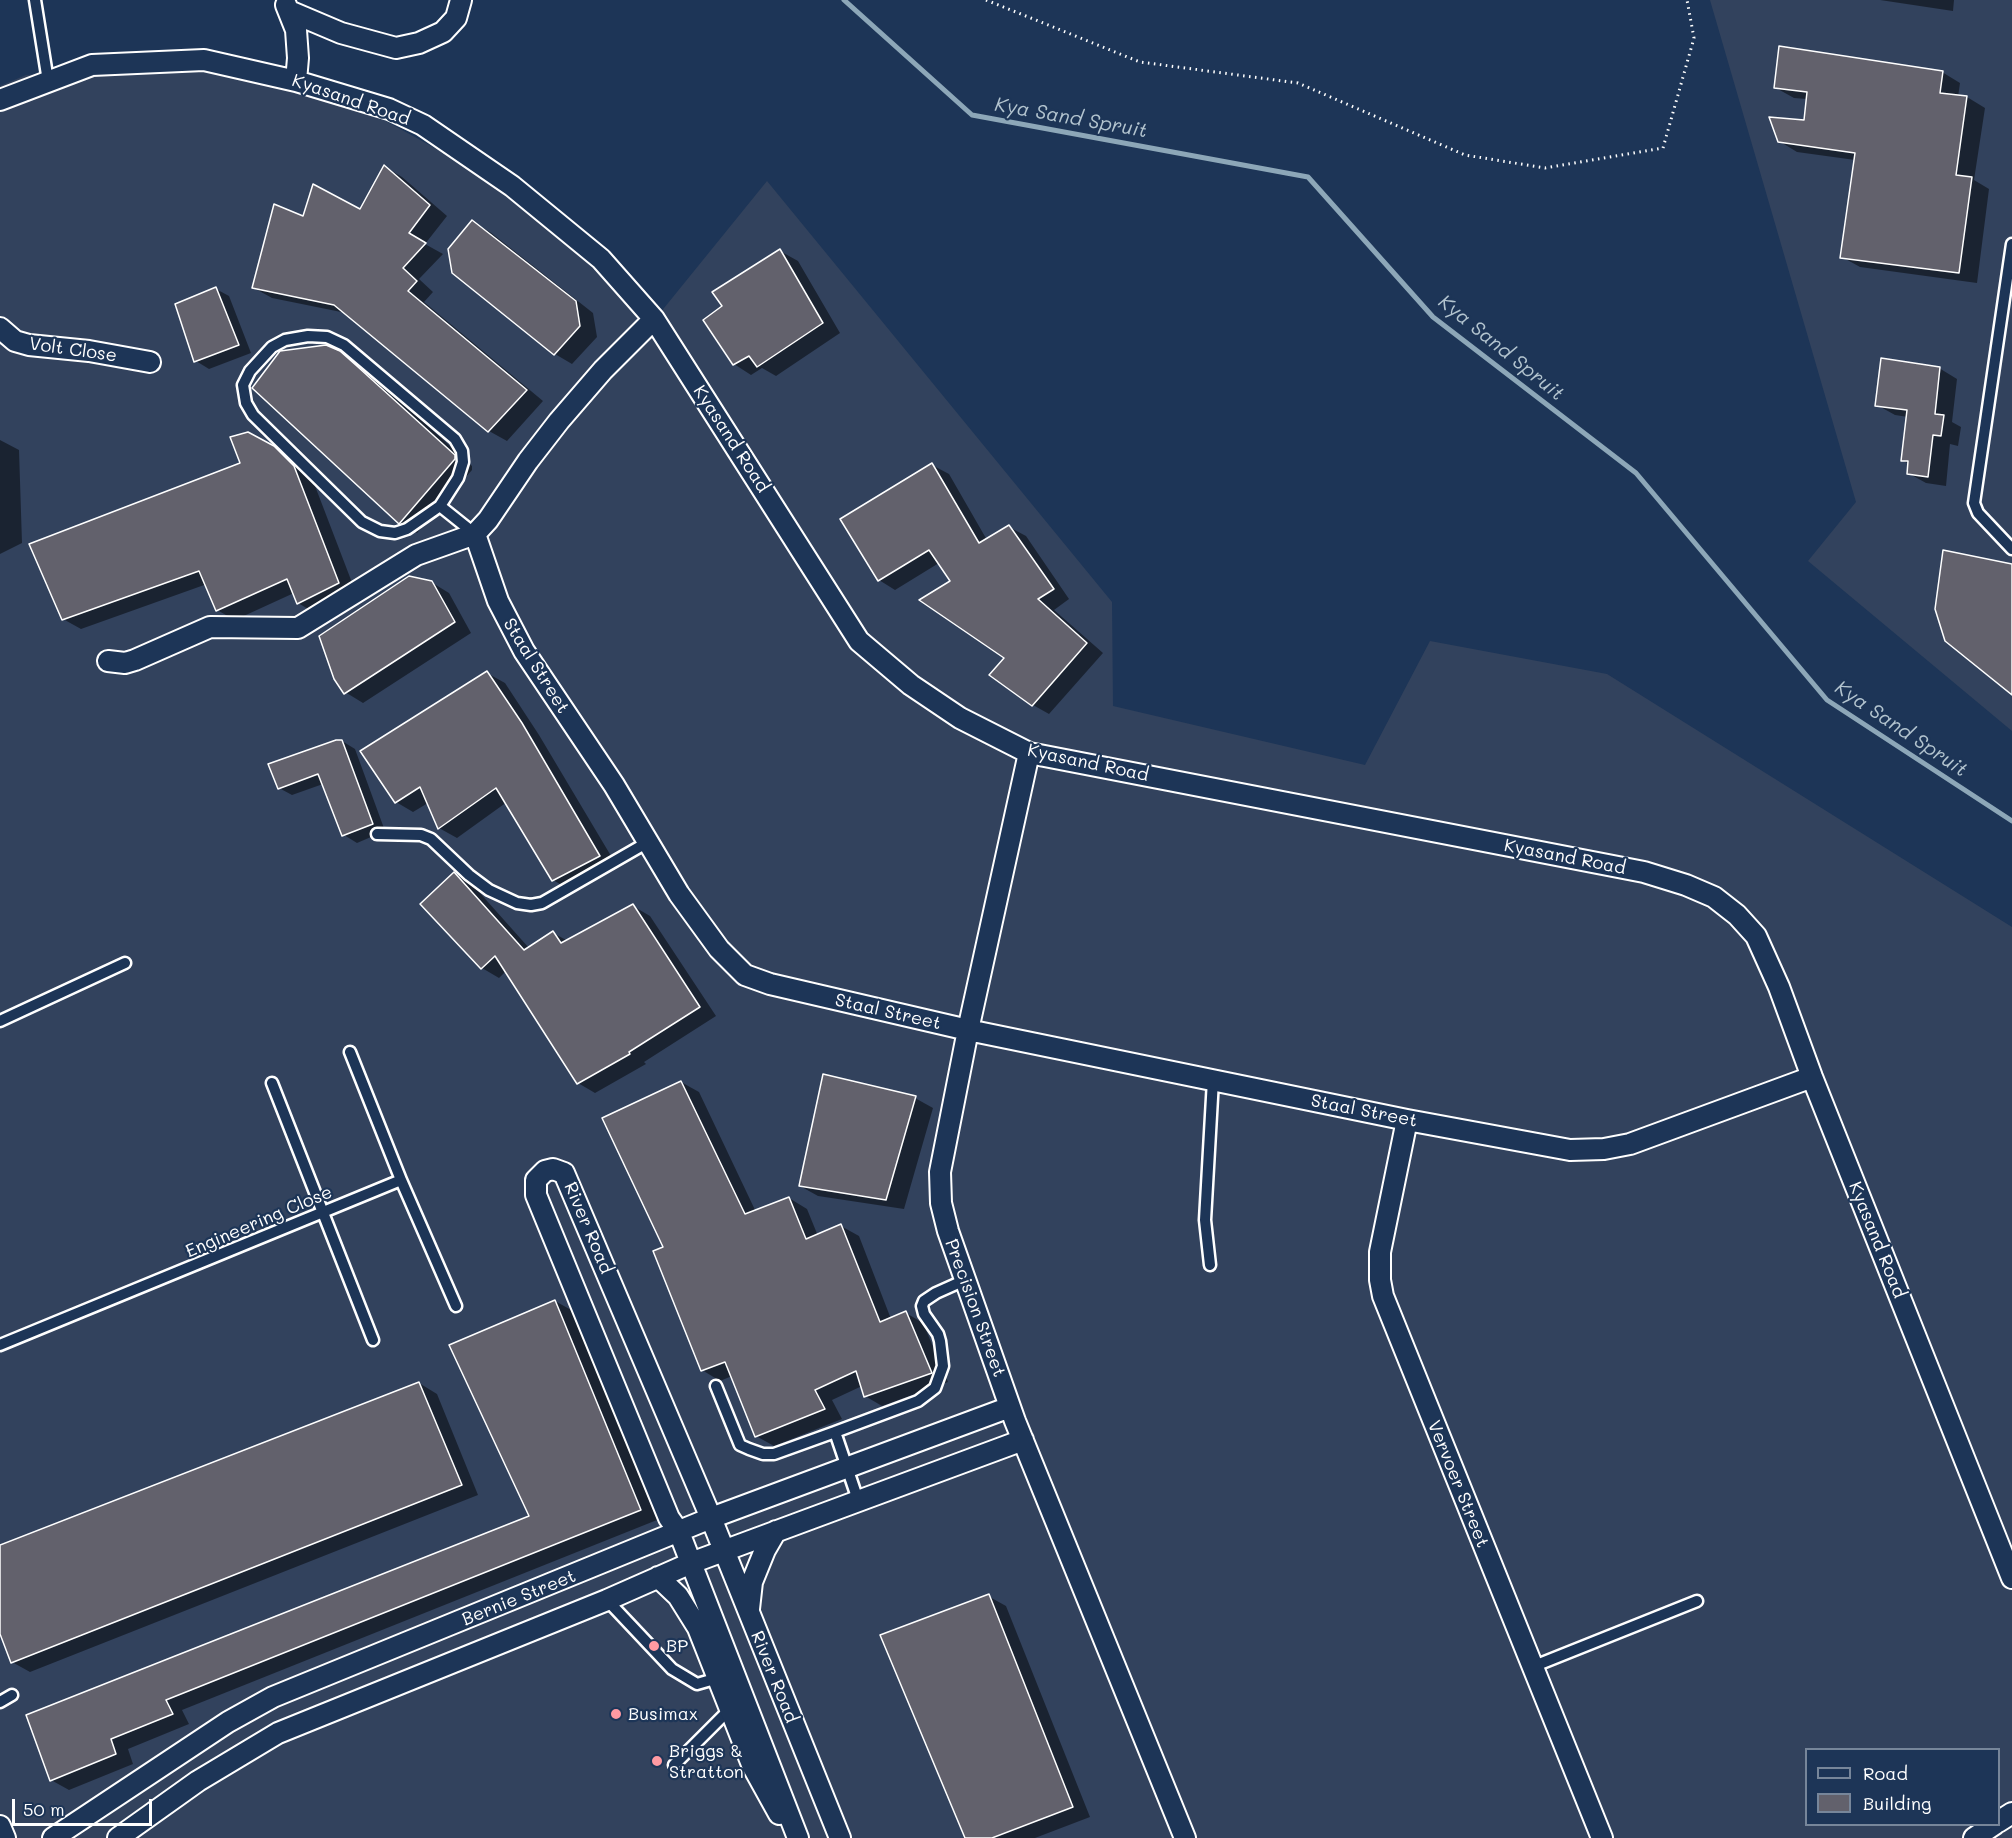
<!DOCTYPE html>
<style>
body{margin:0}
#map{position:relative;width:2012px;height:1838px;overflow:hidden;background:#1d3557;font-family:Mali,sans-serif}
canvas{display:block}
.legend{position:absolute;left:1805px;top:1748px;width:195px;height:78px;box-sizing:border-box;background:#1d3557;border:2px solid #77869a;margin:0;padding:8px 10px;list-style:none;font-size:18px;color:#fff}
.legend li{display:flex;align-items:center;gap:12px;height:30px}
.legend b{width:30px;border:2px solid #77869a}
.scale{position:absolute;left:12px;top:1799px;width:140px;height:27px;box-sizing:border-box;border:3px solid #fff;border-top:0;padding-left:8px;font-size:18px;line-height:21px;white-space:nowrap;color:#fff;-webkit-text-stroke:4px #1d3557;paint-order:stroke}
</style>
<div id="map">
<canvas width="2012" height="1838"></canvas>
<ul class="legend">
<li><b style="height:8px;background:#1d3557"></b>Road</li>
<li><b style="height:16px;background:#62616c"></b>Building</li>
</ul>
<div class="scale">50 m</div>
</div>
<script>
const c = document.querySelector('canvas').getContext('2d');
c.lineJoin = 'round';
function fillPath(path, color) {
  c.fillStyle = color;
  c.fill(path, 'evenodd');
}
function shape(rows) {
  const path = new Path2D();
  for (const r of rows) {
    path.moveTo(r[0], r[1]);
    for (let i = 2; i < r.length; i += 2) path.lineTo(r[i], r[i + 1]);
  }
  return path;
}
function strokePath(path, color, width, dash) {
  c.strokeStyle = color;
  c.lineWidth = width;
  c.lineCap = dash ? 'butt' : 'round';
  c.setLineDash(dash || []);
  c.stroke(path);
}
function label(font, color, halo, rows, align = 'center') {
  c.font = font + ' Mali,sans-serif';
  c.lineWidth = 4.5;
  c.setLineDash([]);
  c.textBaseline = 'middle';
  c.strokeStyle = halo;
  c.fillStyle = color;
  for (const [text, x, y, turn = 0] of rows) {
    c.save();
    c.translate(x, y);
    c.rotate((+turn || 0) * Math.PI / 180);
    c.textAlign = isNaN(turn) ? turn : align;
    if (halo) c.strokeText(text, 0, 0);
    c.fillText(text, 0, 0);
    c.restore();
  }
}
const built = shape([
 [1710,0,2012,0,2012,731,1808,561,1856,502],
 [120,69,243,72,373,114,462,163,660,313,767,181,1112,602,1113,706,1365,765,1430,641,1607,674,2012,927,2012,1838,0,1838,0,86,26,75],
 [1806,1750,1998,1750,1998,1824,1806,1824]
]);
const shadow = shape([
 [1880,0,1954,0,1953,11],
 [1942,72,1960,83,1958,97,1967,97,1985,108,1974,180,1989,189,1977,283,1860,267,1842,257,1855,160,1797,152,1779,141,1805,121,1807,99,1794,98,1776,88],
 [385,167,402,177,447,216,425,244,443,254,419,279,433,292,424,302,543,401,507,441,489,431,346,313,272,298,254,288,304,218,360,211],
 [473,222,490,232,593,313,597,337,572,364,555,354],
 [780,251,798,261,840,333,776,376,762,368,751,375,734,364,724,306],
 [216,289,229,296,251,353,209,369,196,361],
 [339,353,376,379,472,466,472,470,417,533,399,523],
 [1939,368,1957,379,1952,422,1961,427,1958,446,1950,444,1946,486,1926,483,1908,473,1909,464,1902,460,1908,417,1895,415,1877,405],
 [248,433,291,458,312,478,356,593,315,613,298,603,294,593,235,620,217,610,207,584,81,629,63,619,242,464],
 [0,440,19,450,22,543,0,554],
 [932,465,949,474,987,540,1009,527,1026,536,1069,599,1054,610,1103,653,1049,714,1033,705,1006,657,939,563,895,590,879,580],
 [431,582,449,593,471,633,363,703,345,692],
 [487,673,505,683,539,735,617,866,570,890,553,880,507,802,457,838,439,828,428,803,413,812,396,802],
 [342,741,355,749,385,831,357,843,344,835,323,784,292,795,279,788],
 [454,873,471,883,529,948,553,933,568,941,633,906,650,916,716,1016,644,1062,646,1064,595,1093,578,1083,506,971,499,978,482,968,422,904],
 [681,1082,699,1092,756,1212,789,1198,807,1209,818,1236,841,1226,859,1236,891,1319,906,1313,923,1323,948,1382,882,1406,865,1396,862,1386,832,1400,842,1419,774,1446,756,1436,732,1376,720,1381,702,1370,665,1248],
 [915,1098,933,1108,904,1209,818,1196,800,1186],
 [555,1301,573,1311,657,1520,182,1710,189,1724,128,1749,133,1764,69,1790,51,1780,28,1716,531,1517],
 [419,1383,437,1394,478,1495,30,1672,12,1662,0,1630,0,1547],
 [988,1596,1006,1606,1090,1817,1035,1838,967,1838]
]);
const stream = shape([
 [844,0,972,115,1308,177,1433,317,1636,473,1827,700,2012,821]
]);
const building = shape([
 [1779,46,1943,71,1940,93,1967,96,1956,175,1972,177,1959,273,1840,258,1855,153,1778,142,1769,117,1804,120,1807,92,1774,88,1779,46],
 [384,165,430,205,409,233,426,243,403,268,417,281,408,291,527,390,488,432,334,305,252,288,274,204,303,216,313,184,360,209,384,165],
 [472,220,576,301,580,326,554,355,452,273,448,249,472,220],
 [780,249,823,323,757,367,749,356,733,365,703,320,722,306,712,292,780,249],
 [216,287,239,345,194,362,175,304,216,287],
 [326,345,340,351,358,367,455,455,455,459,399,524,252,388,280,351,326,345],
 [1881,358,1940,367,1935,414,1944,415,1941,436,1933,435,1928,477,1907,474,1908,461,1901,461,1907,410,1875,406,1881,358],
 [248,432,274,446,294,466,339,583,297,604,287,579,216,611,199,571,62,620,29,544,240,463,230,437,248,432],
 [932,463,979,543,1009,525,1054,589,1038,599,1087,643,1032,706,989,675,1004,658,919,600,950,581,929,550,878,581,840,519,932,463],
 [1943,550,2012,564,2012,695,1945,641,1935,609,1943,550],
 [409,576,432,581,455,622,344,694,334,679,319,636,409,576],
 [487,671,522,723,600,856,552,881,496,788,438,829,420,787,395,803,360,751,487,671],
 [336,740,342,740,373,824,342,836,318,774,278,789,268,764,336,740],
 [454,872,524,950,553,931,561,943,633,904,700,1007,629,1052,630,1054,577,1084,495,956,481,969,420,904,454,872],
 [823,1074,916,1096,886,1200,799,1186,823,1074],
 [681,1081,745,1214,789,1197,806,1239,841,1224,880,1322,906,1311,932,1373,864,1397,856,1371,815,1390,825,1409,755,1437,725,1362,701,1371,653,1251,663,1247,602,1118,681,1081],
 [555,1300,641,1510,166,1700,173,1714,111,1739,116,1754,50,1781,26,1715,529,1516,449,1345,555,1300],
 [419,1382,462,1485,11,1663,0,1634,0,1545,419,1382],
 [989,1594,1073,1807,992,1838,965,1838,880,1635,989,1594]
]);
const path = shape([
 [986,0,1140,62,1298,83,1465,155,1545,168,1663,148,1694,38,1687,0]
]);
const service = shape([
 [35,0,48,81],
 [2012,244,1974,503,1978,513,2012,549],
 [308,336,327,337,344,345,455,439,462,451,463,462,458,478,440,506,407,529,395,533,380,531,362,522,253,415,246,403,243,385,250,371,272,347,285,340,308,336],
 [440,506,475,534],
 [377,834,421,835,431,839,469,875,489,890,517,903,531,905,542,903,648,842],
 [0,1021,125,963],
 [272,1083,373,1340],
 [401,1180,456,1306],
 [1210,1265,1205,1220,1213,1080],
 [0,1345,401,1180,350,1052],
 [716,1386,740,1445,749,1449,763,1454,774,1454,835,1432,858,1500],
 [835,1432,918,1401,935,1388,943,1366,940,1341,938,1334,924,1314,922,1306,924,1301,936,1293,965,1280],
 [607,1600,672,1669,697,1684,718,1678],
 [1532,1667,1697,1601],
 [0,1702,12,1695],
 [674,1765,730,1709]
]);
const minor = shape([
 [286,5,296,30,298,58,296,81],
 [289,11,341,33,396,48,419,43,443,32,456,18,461,0],
 [0,100,92,65,204,60,296,81,389,109,423,125,512,186,601,259,654,319,859,641,911,685,960,718,1029,753,1644,872,1686,885,1714,897,1737,915,1756,936,1779,987,1812,1077,2012,1578],
 [654,319,603,370,559,421,528,461,488,520,475,534,498,601,524,651,614,785,679,894,719,949,745,975,770,984,968,1030,1407,1120,1570,1150,1604,1149,1630,1144,1812,1077],
 [0,328,15,341,29,345,89,351,150,362],
 [108,661,125,663,135,660,210,627,298,628,416,555,475,534],
 [1029,753,968,1030,940,1172,941,1203,948,1231,1015,1421,1185,1838],
 [1407,1120,1380,1252,1380,1280,1383,1296,1602,1838],
 [658,1577,678,1596,698,1628,753,1767,779,1814],
 [749,1609,752,1582,765,1550,776,1531],
 [1998,1822,2012,1813],
 [0,1826,5,1838],
 [53,1838,228,1722,273,1697,711,1518,1010,1407],
 [118,1838,198,1781,278,1733,607,1600,691,1563,1023,1440],
 [798,1838,679,1532,669,1518,536,1195,536,1180,545,1171,553,1169,564,1173,711,1518,840,1838],
 [1974,1838,1995,1824]
]);
const markers = [
 [654,1646,6,"#ff9aa2"],
 [616,1714,6,"#ff9aa2"],
 [657,1761,6,"#ff9aa2"]
];
const streetNames = [
 ["Kyasand Road",351,100,19],
 ["Volt Close",73,350,8],
 ["Kyasand Road",731,439,57],
 ["Staal Street",536,666,58],
 ["Kyasand Road",1088,763,12],
 ["Kyasand Road",1565,857,11],
 ["Staal Street",888,1012,13],
 ["Staal Street",1364,1111,11],
 ["Engineering Close",259,1222,-23],
 ["River Road",588,1228,67],
 ["Kyasand Road",1877,1240,68],
 ["Precision Street",975,1308,70],
 ["Vervoer Street",1458,1484,68],
 ["Bernie Street",519,1598,-22],
 ["River Road",774,1677,68]
];
const poiNames = [
 ["BP",666,1646],
 ["Busimax",628,1714],
 ["Briggs &",669,1751],
 ["Stratton",669,1772]
];
const waterNames = [
 ["Kya Sand Spruit",1071,118,10],
 ["Kya Sand Spruit",1501,348,39],
 ["Kya Sand Spruit",1901,729,34]
];
fillPath(built, '#32425d');
fillPath(shadow, '#0007');
strokePath(stream, '#8da7b8', 5);
fillPath(building, '#62616c');
strokePath(building, '#fff', 1.5);
strokePath(service, '#fff', 15);
strokePath(minor, '#fff', 24);
strokePath(path, '#fff', 3, [1.5, 4.5]);
strokePath(service, '#1d3557', 10);
strokePath(minor, '#1d3557', 20);
for (const [x, y, r, color] of markers) {
  const dot = new Path2D();
  dot.arc(x, y, r, 0, 2 * Math.PI);
  c.fillStyle = color;
  c.fill(dot);
  strokePath(dot, '#1d3557', 2);
}
label('18px', '#fff', '#1d3557', streetNames);
label('18px', '#fff', '#1d3557', poiNames, 'left');
label('italic 20px', '#b3c4cf', '#1d3557', waterNames);
</script>
